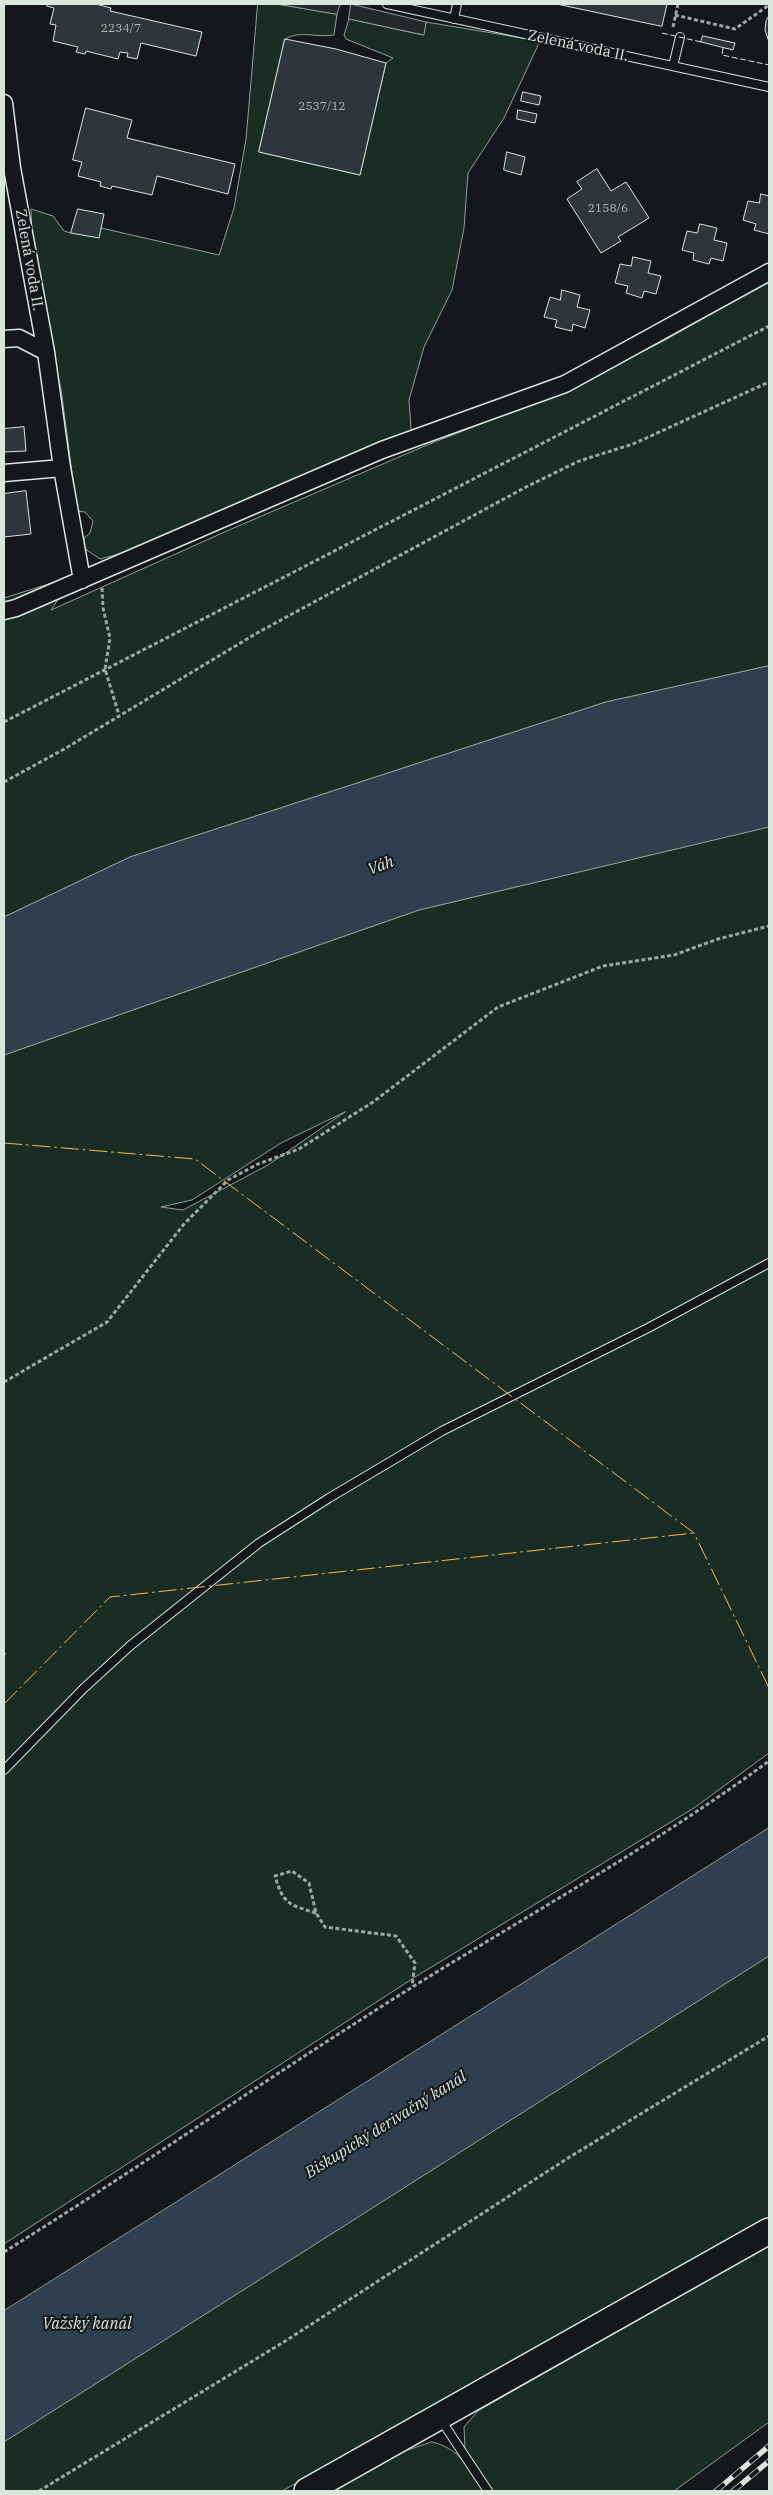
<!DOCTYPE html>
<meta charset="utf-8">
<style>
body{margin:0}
#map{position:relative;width:773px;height:2495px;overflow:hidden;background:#14181c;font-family:"IBM Plex Serif",serif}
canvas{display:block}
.frame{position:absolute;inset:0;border:5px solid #d8e6dc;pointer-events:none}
</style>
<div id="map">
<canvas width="773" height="2495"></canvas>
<div class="frame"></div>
</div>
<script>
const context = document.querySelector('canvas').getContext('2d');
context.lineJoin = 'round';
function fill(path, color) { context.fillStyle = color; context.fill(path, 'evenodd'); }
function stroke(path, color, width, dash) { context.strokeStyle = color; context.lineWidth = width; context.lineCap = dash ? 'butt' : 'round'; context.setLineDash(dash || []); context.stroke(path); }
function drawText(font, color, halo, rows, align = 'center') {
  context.font = font + ' "IBM Plex Serif",serif'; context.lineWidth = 4; context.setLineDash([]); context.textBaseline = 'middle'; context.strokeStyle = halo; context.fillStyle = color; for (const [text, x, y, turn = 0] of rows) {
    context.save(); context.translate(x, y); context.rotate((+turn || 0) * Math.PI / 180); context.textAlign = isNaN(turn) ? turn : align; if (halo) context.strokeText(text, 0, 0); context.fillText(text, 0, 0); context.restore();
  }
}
const green = new Path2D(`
 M 258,4 L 277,4 L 337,14 L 334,35 C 317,38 300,30 285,39 L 259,152 L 360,175 L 386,63 L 393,58 L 346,39 L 344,35 L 349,19 L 423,35 L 426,22 L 540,41 L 504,118 L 468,173 L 464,228 L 452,290 L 424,347 L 409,400 L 411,428 L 413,434 L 138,549 L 100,559 L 84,548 L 84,538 L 90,533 L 93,521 L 85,512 L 77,511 L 61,389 L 45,322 L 32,239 L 31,209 L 53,216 L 64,231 L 71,233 L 101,228 L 219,255 L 234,208 L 246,139 Z
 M 769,281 L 769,666 L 606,702 L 130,857 L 4,917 L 4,598 L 74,576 L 51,610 L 229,530 L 427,445 L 516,410 L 660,343 Z
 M 769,827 L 769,1753 L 694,1808 L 415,1977 L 4,2244 L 4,1055 L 419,910 ZM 345,1112 L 268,1165 L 183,1210 L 161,1207 L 192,1200 L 281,1143 Z
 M 769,1956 L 769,2219 L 282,2491 L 4,2491 L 4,2442 Z
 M 769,2246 L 769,2422 L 674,2491 L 493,2491 L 465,2449 L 464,2427 L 478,2411 Z
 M 432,2442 C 457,2447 472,2469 483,2491 L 329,2491 L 393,2455 Z`);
fill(green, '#1a2d24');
stroke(green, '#939e99', 1);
const parking = new Path2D(`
 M 277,4 L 340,4 L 337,14 Z
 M 351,4 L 426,22 L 424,35 L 349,19 Z`);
fill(parking, '#24282b');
stroke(parking, '#939e99', 1);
const water = new Path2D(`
 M 769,666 L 769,827 L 419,910 L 4,1055 L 4,917 L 130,857 L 606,702 Z
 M 769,1828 L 769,1956 L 4,2442 L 4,2311 Z`);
fill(water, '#2f3f4d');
stroke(water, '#939e99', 1);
const building = new Path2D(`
 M 48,4 L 96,4 L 111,8 L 110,11 L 202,32 L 196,56 L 141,43 L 137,59 L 127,57 L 128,53 L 120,52 L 118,59 L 86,51 L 85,54 L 76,52 L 78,47 L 53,41 L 56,25 L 50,24 L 54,8 L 47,6 Z
 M 557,4 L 667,4 L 662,26 Z
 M 769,16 L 769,42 L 765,30 L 766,21 Z
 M 703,36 L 735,43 L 733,50 L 701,42 Z
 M 285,39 L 336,49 L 386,63 L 360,175 L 259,152 Z
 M 523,92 L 541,96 L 539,105 L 521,101 Z
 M 86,108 L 132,120 L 127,138 L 235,164 L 228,194 L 157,176 L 152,195 L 112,186 L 111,189 L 100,186 L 101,182 L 78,176 L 82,162 L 73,160 Z
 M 518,110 L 537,114 L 535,123 L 517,119 Z
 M 507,152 L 525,157 L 521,175 L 504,170 Z
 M 597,169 L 611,191 L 626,182 L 649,218 L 618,237 L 621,241 L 601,253 L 567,199 L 582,189 L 577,182 Z
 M 761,194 L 769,196 L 769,234 L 754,230 L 756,224 L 743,220 L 748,201 L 759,203 Z
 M 78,209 L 104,214 L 99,238 L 71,233 Z
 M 700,224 L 717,228 L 714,240 L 727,243 L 723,261 L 711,258 L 709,264 L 693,260 L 694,253 L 682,250 L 687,231 L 697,233 Z
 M 633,257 L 651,261 L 648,273 L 661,276 L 656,294 L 644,291 L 642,298 L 626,293 L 628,286 L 615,283 L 620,264 L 631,266 Z
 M 562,290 L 580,295 L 577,307 L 590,310 L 585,328 L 573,324 L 572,331 L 555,327 L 557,320 L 544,317 L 550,297 L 560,300 Z
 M 24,427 L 26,451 L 4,452 L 4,429 Z
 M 26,491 L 31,534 L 4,537 L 4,494 Z`);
fill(building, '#2c363c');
stroke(building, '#d8e6dc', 1);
const service = new Path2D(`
 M 387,4 L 769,87
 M 454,19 L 457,4
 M 673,66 L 680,37
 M 4,1770 L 83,1689 L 131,1645 L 259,1543 L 329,1498 L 442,1431 L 648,1328 L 769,1263
 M 441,2420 L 488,2491`);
const minor = new Path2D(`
 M 4,103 L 12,168 L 46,352 L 62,468 L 82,580
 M 4,339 L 19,338 L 46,352
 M 4,473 L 62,468
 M 4,611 L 16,608 L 382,450 L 565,384 L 769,272`);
const primary = new Path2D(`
 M 307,2491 L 769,2231`);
stroke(service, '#d8e6dc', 10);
stroke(minor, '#d8e6dc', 19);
stroke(primary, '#d8e6dc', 28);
stroke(new Path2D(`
 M 675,15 L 735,29 L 769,5
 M 673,27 L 678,4
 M 102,588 L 103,608 L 110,638 L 105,669 L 119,715
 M 4,722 L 769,326
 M 4,782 L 66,748 L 257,633 L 526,487 L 579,461 L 633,444 L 769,382
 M 4,1382 L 107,1322 L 184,1224 L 228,1180 L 258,1164 L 299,1149 L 373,1102 L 498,1007 L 603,966 L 674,955 L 718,939 L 769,926
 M 4,1654 L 5,1653
 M 316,1913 C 289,1905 283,1904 275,1876 L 292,1871 L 309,1883 L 316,1913 L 325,1927 L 396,1936 L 415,1963 L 412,1986
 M 4,2252 C 142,2166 276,2072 414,1986 C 533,1912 656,1844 769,1761
 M 39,2491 L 287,2340 L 568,2158 L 769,2036`), '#9da8a2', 3, [4, 2.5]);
stroke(service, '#14181c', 8);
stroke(minor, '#14181c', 16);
stroke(primary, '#14181c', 25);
const rail = new Path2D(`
 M 716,2491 L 769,2446
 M 733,2491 L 769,2461`);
stroke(rail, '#d8e6dc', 5.5);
stroke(rail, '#14181c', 4, [11]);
stroke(new Path2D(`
 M 662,33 L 701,42
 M 723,48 L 722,55 L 769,65`), '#d8e6dc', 1, [6, 2.5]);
stroke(new Path2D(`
 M 4,1143 L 195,1159 L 694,1533 L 769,1688
 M 4,1704 L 110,1597 L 694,1533`), '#ffb74d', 1, [18, 4, 2.5, 4]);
drawText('12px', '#adbab4', null, [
 ["2234/7",121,29],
 ["2537/12",322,107],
 ["2158/6",608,209]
]);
drawText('15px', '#d8e6dc', '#14181c', [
 ["Zelená voda II.",578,46,12],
 ["Zelená voda II.",29,260,80]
]);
drawText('italic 16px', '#d8e6dc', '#14181c', [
 ["Váh",381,866,-21],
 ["Biskupický derivačný kanál",386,2125,-32],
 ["Važský kanál",87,2324]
]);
</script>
